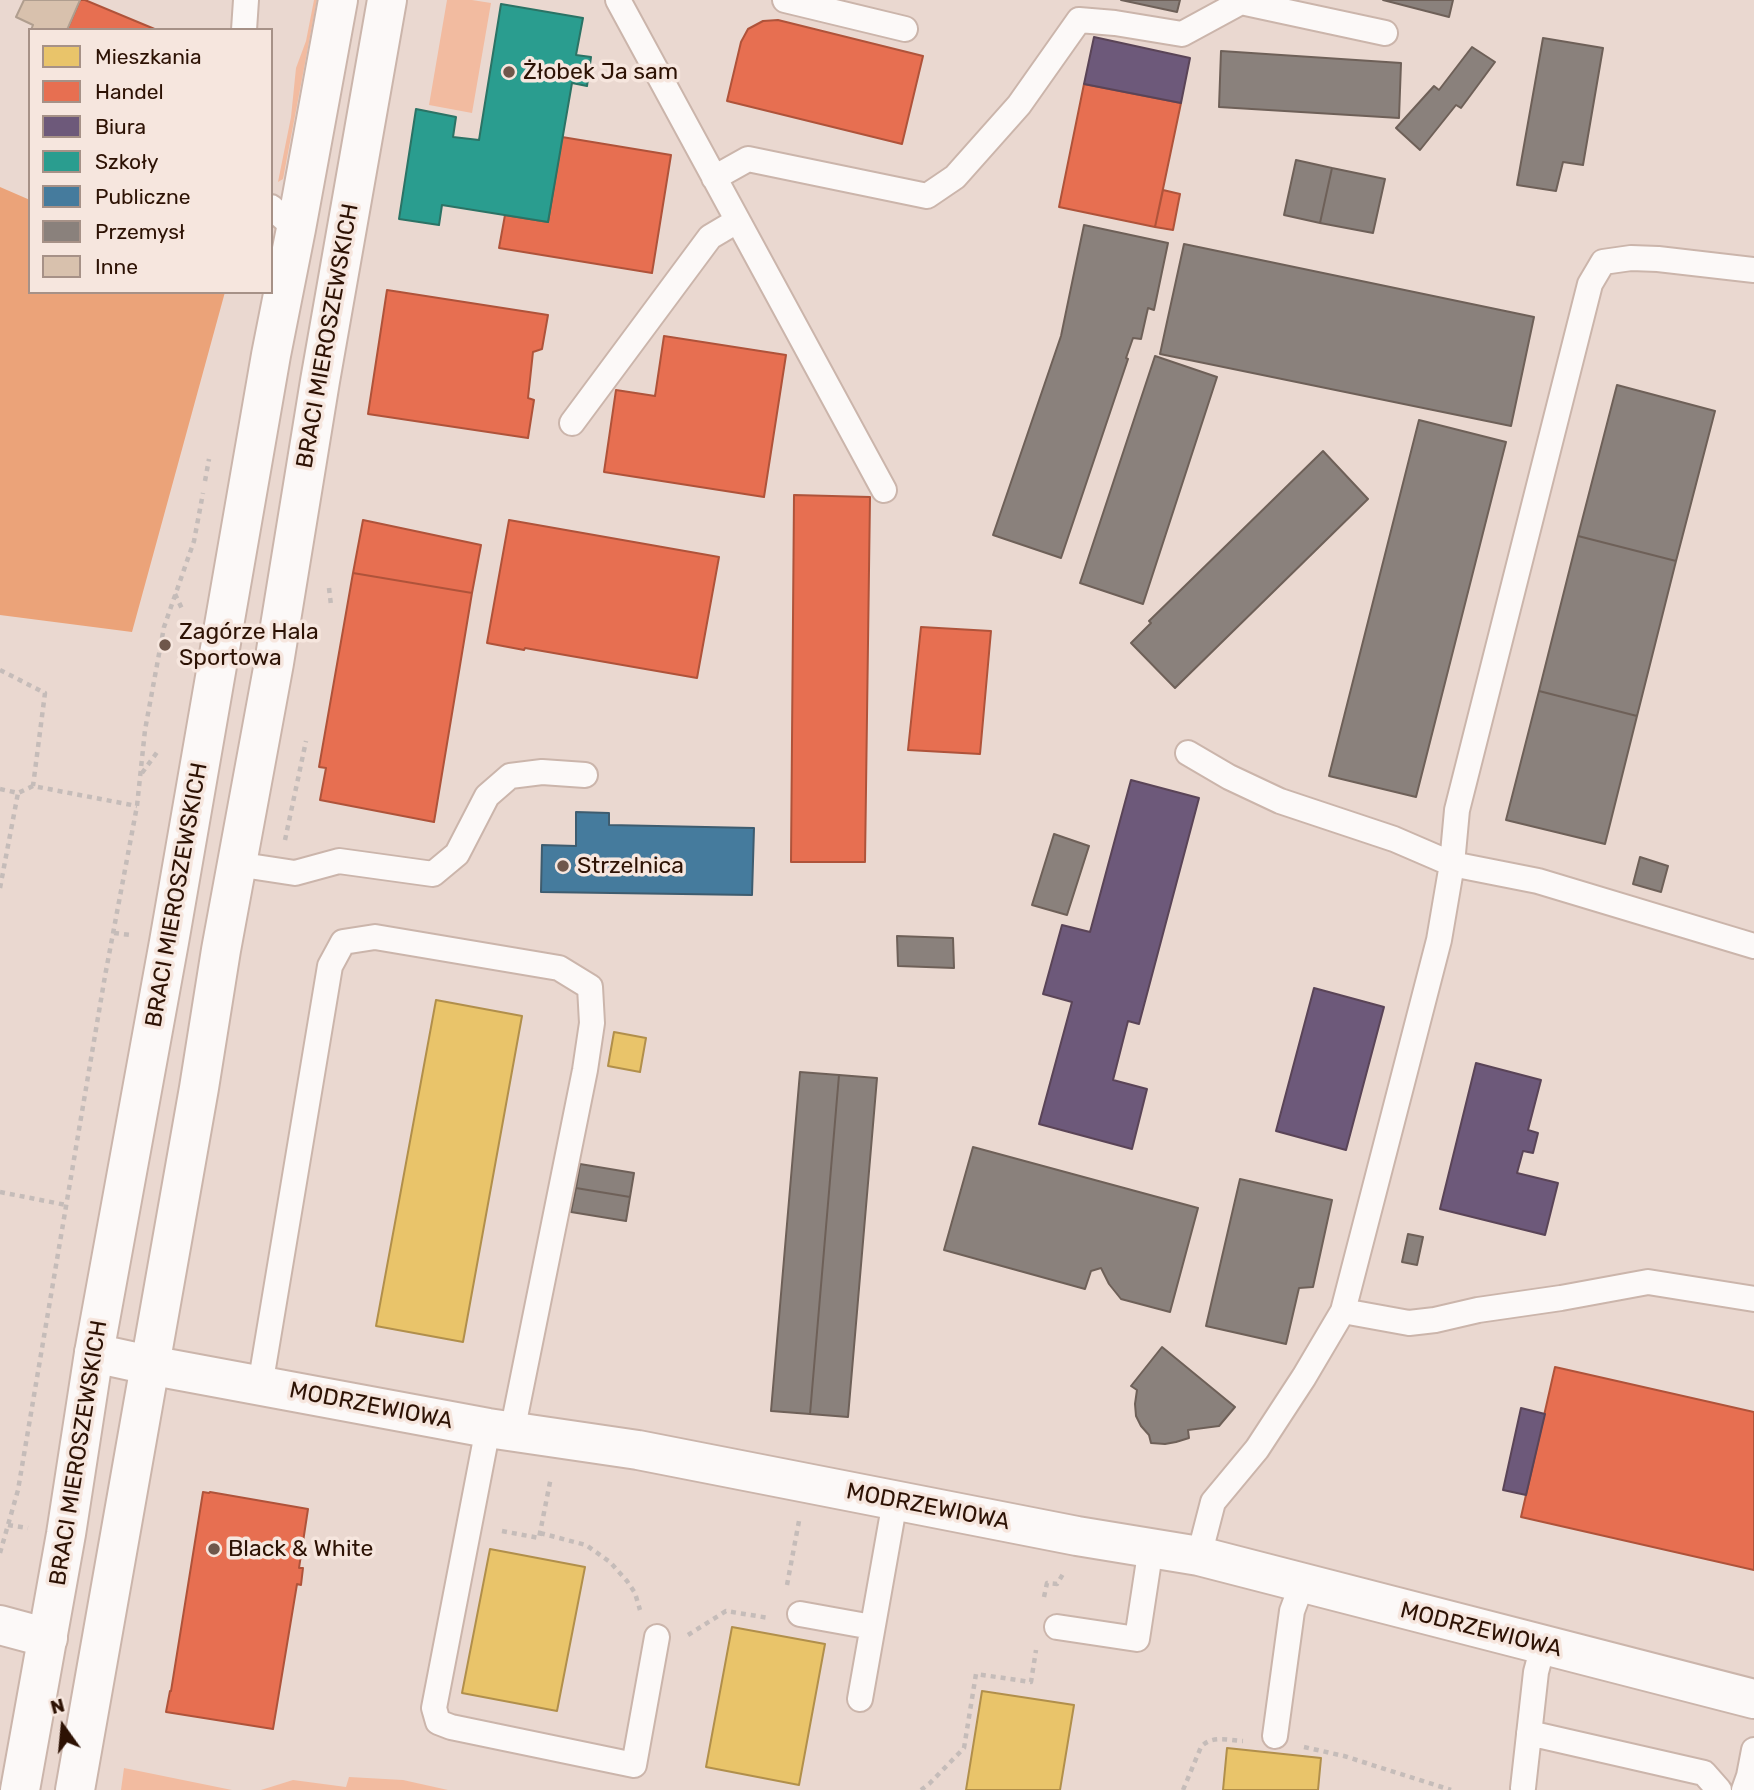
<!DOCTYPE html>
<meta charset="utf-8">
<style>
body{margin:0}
#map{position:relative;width:1754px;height:1790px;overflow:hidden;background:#ead8d0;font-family:Rubik,sans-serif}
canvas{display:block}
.legend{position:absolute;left:28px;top:28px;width:245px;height:266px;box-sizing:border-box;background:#f6e6de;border:2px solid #a69187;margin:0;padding:9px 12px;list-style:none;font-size:21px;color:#2d1204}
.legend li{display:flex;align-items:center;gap:14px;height:35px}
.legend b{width:35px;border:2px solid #a69187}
.north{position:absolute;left:28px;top:1692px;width:70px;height:70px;-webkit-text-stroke:5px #f6e6de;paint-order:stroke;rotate:345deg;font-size:19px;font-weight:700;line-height:28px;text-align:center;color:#2d1204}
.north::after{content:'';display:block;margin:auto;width:24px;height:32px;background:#2d1204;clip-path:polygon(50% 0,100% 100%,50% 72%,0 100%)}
</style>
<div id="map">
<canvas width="1754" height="1790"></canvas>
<ul class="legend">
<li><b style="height:19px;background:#e9c46a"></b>Mieszkania</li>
<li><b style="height:19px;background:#e76f51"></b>Handel</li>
<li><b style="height:19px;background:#6d597a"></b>Biura</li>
<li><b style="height:19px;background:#2a9d8f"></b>Szkoły</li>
<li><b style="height:19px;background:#457b9d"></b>Publiczne</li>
<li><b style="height:19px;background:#8a817c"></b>Przemysł</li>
<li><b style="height:19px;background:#d8c1ad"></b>Inne</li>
</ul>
<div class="north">N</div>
</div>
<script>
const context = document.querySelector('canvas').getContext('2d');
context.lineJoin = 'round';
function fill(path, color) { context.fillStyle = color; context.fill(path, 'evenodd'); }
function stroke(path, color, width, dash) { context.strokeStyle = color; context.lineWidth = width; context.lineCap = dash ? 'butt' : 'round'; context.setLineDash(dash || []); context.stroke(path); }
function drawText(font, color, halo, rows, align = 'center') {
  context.font = font + ' Rubik,sans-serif'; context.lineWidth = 7; context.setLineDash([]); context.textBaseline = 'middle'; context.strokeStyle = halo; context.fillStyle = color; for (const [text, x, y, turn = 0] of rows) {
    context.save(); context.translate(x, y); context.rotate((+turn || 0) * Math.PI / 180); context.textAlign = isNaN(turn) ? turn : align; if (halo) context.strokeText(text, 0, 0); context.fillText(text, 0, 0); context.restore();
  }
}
fill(new Path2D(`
 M 314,0 L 317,0 L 283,179 L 278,182 L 291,117 L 296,68 L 306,41 Z
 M 447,0 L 472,0 L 491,3 L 472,113 L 429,105 Z
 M 124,1768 L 232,1790 L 121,1790 Z
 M 349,1777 L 403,1780 L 448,1790 L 261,1790 L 293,1780 L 346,1787 Z`), '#f2bba0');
fill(new Path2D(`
 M 0,187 L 30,200 L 30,292 L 225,292 L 132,632 L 0,615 Z`), '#eba379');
const homes = new Path2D(`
 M 436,1000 L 522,1016 L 463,1342 L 376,1326 Z
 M 614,1032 L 646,1038 L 640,1072 L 608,1066 Z
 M 490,1549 L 585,1567 L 557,1711 L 462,1693 Z
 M 732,1627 L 825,1644 L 799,1785 L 706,1767 Z
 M 982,1691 L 1074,1705 L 1060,1790 L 966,1790 Z
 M 1227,1748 L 1321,1758 L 1318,1790 L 1223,1790 Z`);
fill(homes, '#e9c46a');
stroke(homes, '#b18f4b', 2);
const shops = new Path2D(`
 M 80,0 L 85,0 L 157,30 L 67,30 Z
 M 778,20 L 923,56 L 902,144 L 727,101 L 741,42 L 748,29 L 763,21 Z
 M 1084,84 L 1181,103 L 1155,227 L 1059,207 Z
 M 562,137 L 671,155 L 652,273 L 499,248 L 505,215 L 548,222 Z
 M 1163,190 L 1180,194 L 1173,230 L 1155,227 Z
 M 387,290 L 548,315 L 542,349 L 533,352 L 528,398 L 534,400 L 528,438 L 368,414 Z
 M 664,336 L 786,355 L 764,497 L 604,472 L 616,390 L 655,396 Z
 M 794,495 L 870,497 L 865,862 L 791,862 Z
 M 363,520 L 481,545 L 472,593 L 353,573 Z
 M 509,520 L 719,557 L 697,678 L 525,648 L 524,650 L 487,643 Z
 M 353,573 L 472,593 L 434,822 L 320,800 L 326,768 L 319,767 Z
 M 921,627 L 991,631 L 980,754 L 908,750 Z
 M 1555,1367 L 1754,1412 L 1754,1570 L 1521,1517 Z
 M 203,1492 L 209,1493 L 210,1492 L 308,1509 L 299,1568 L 303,1568 L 301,1585 L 297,1584 L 273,1729 L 166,1712 L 170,1691 L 171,1691 Z`);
fill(shops, '#e76f51');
stroke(shops, '#af533a', 2);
const offices = new Path2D(`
 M 1094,37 L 1190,58 L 1181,103 L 1084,84 Z
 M 1131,780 L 1199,798 L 1139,1024 L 1128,1021 L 1113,1080 L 1147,1089 L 1132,1149 L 1039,1124 L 1072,1002 L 1043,994 L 1062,925 L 1090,932 Z
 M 1314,988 L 1384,1007 L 1346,1150 L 1276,1131 Z
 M 1476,1063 L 1541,1080 L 1528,1130 L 1538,1133 L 1533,1153 L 1523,1151 L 1517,1173 L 1558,1183 L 1545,1235 L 1440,1209 Z
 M 1521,1408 L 1545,1414 L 1526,1495 L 1503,1490 Z`);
fill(offices, '#6d597a');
stroke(offices, '#5a4457', 2);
const schools = new Path2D(`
 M 501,4 L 583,18 L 576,55 L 591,57 L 587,86 L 572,83 L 548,222 L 442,205 L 439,225 L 399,219 L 416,109 L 456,117 L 453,137 L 479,140 Z`);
fill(schools, '#2a9d8f');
stroke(schools, '#2b7365', 2);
const public = new Path2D(`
 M 576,812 L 609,813 L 609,825 L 754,828 L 752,895 L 541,892 L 542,845 L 576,846 Z`);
fill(public, '#457b9d');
stroke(public, '#3e5c6f', 2);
const industry = new Path2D(`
 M 1121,0 L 1180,0 L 1177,12 Z
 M 1383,0 L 1453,0 L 1449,17 Z
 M 1543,38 L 1603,48 L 1583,165 L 1563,162 L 1556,191 L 1517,185 Z
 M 1472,47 L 1495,62 L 1461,108 L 1456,105 L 1420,150 L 1396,128 L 1434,86 L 1439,90 Z
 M 1221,51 L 1401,63 L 1399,118 L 1219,107 Z
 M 1296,160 L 1332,168 L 1320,223 L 1284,215 Z
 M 1332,168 L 1385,179 L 1373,233 L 1320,223 Z
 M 1084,225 L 1168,243 L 1154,310 L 1148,308 L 1141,339 L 1133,338 L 1126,358 L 1128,359 L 1061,558 L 993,535 L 1061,336 Z
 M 1184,244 L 1534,317 L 1511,426 L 1160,354 Z
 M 1155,356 L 1217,377 L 1143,604 L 1080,583 Z
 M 1617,385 L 1715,411 L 1676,561 L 1578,536 Z
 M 1419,420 L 1506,442 L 1416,797 L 1329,776 Z
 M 1323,451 L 1368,499 L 1175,688 L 1131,643 L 1151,623 L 1149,621 Z
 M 1578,536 L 1676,561 L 1637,716 L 1539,691 Z
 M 1539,691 L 1637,716 L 1605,844 L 1506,820 Z
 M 1054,834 L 1089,846 L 1067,915 L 1032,905 Z
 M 1640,857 L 1668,866 L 1661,892 L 1633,884 Z
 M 897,936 L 953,938 L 954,968 L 898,966 Z
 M 800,1072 L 839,1075 L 810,1414 L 771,1411 Z
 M 839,1075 L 877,1078 L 848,1417 L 810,1414 Z
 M 973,1147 L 1198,1208 L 1170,1312 L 1121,1299 L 1109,1284 L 1101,1268 L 1091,1271 L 1085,1289 L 944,1250 Z
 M 580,1164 L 634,1173 L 630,1197 L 576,1188 Z
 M 1240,1179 L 1332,1200 L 1313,1287 L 1299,1288 L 1286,1344 L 1206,1326 Z
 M 576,1188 L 630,1197 L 626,1221 L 571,1212 Z
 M 1408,1234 L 1423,1237 L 1417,1265 L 1402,1262 Z
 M 1162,1347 L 1235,1407 L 1219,1426 L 1188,1430 L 1189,1438 L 1176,1442 L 1165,1444 L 1151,1443 L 1149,1435 L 1141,1426 L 1136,1416 L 1135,1404 L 1137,1390 L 1131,1386 Z`);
fill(industry, '#8a817c');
stroke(industry, '#6e6058', 2);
const building = new Path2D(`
 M 24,0 L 80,0 L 67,30 L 31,30 L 33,25 L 16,17 Z`);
fill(building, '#d8c1ad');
stroke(building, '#b09e8f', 2);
const lane = new Path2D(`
 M 618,0 L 884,490
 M 785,0 L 905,29
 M 244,30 L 246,0
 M 714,178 L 748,159 L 927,196 L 955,177 L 1019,105 L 1079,20 L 1115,23 L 1182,34 L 1241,2 L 1385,33
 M 271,207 L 296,229
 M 572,423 L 710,237 L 737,221
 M 1188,753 L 1229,777 L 1280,801 L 1394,839 L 1452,864 L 1538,881 L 1754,946
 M 236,864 L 295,873 L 339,861 L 433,874 L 457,854 L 487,796 L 510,776 L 542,772 L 585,775
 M 1343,1311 L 1409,1323 L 1435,1320 L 1478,1310 L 1561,1298 L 1648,1282 L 1754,1299
 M 260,1386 L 330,966 L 343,942 L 375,937 L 559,968 L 590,987 L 592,1023 L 585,1070 L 512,1432
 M 488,1428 L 434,1708 L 438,1722 L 451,1727 L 634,1765 L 657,1637
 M 1199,1556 L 1213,1502 L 1257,1449 L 1304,1377 L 1343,1311 L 1439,940 L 1452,864 L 1457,810 L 1590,284 L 1603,262 L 1631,258 L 1658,259 L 1754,270
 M 800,1614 L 872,1627
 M 1057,1627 L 1137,1639 L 1151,1547
 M 860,1699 L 895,1501
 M 1529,1733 L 1704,1773 L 1719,1790
 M 1275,1736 L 1292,1611 L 1302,1584
 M 1523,1788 L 1536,1672 L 1543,1646
 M 1744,1790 L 1749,1776 L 1754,1750`);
const street = new Path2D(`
 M 94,1353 L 149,1365 L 488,1428 L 638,1450 L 1077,1536 L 1199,1556 L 1754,1699
 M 0,1625 L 48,1638`);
const secondary = new Path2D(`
 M 20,1790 L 66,1534 L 94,1353 L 169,942 L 271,355 L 296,229 L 338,0
 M 75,1790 L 199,1088 L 221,950 L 274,663 L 320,381 L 387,0`);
stroke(lane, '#cbb5ab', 28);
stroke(street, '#cbb5ab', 42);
stroke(secondary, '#cbb5ab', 42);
stroke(new Path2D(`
 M 205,481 L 209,459
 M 329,588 L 331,605
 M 175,594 L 183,611
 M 0,670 L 45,693 L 33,786
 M 142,773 L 158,751
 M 0,789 L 18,793 L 33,786 L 137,806
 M 285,840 L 306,741
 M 0,888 L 18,793
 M 114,933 L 131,935
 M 0,1192 L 66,1205
 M 8,1525 L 28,1528
 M 502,1531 L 539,1538 L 551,1477
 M 540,1533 L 586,1545 L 610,1562 L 627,1581 L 635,1593 L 640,1610
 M 0,1553 L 18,1490 L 105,976 L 137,806 L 145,730 L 164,627 L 194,541 L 203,493
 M 787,1585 L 799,1521
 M 1044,1597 L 1047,1583 L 1057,1584 L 1063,1574
 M 688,1635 L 726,1611 L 769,1618
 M 1304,1747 L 1344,1756 L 1451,1790
 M 921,1790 L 930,1783 L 964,1748 L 976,1674 L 1031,1682 L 1036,1650
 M 1183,1790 L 1201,1747 C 1212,1735 1227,1740 1243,1741`), '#c5bcb9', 4.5, [5, 5]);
stroke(lane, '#fcf9f8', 24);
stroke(street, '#fcf9f8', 38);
stroke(secondary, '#fcf9f8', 38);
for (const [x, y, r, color] of [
 [509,72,7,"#6f574b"],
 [165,645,7,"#6f574b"],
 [563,866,7,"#6f574b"],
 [214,1549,7,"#6f574b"]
]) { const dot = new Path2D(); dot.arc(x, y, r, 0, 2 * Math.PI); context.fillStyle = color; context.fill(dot); stroke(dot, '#f6e6de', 2.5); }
drawText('23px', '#2d1204', '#f6e6de', [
 ["Żłobek Ja sam",523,72],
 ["Zagórze Hala",179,632],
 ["Sportowa",179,658],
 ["Strzelnica",577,866],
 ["Black & White",228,1549]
], 'left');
drawText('23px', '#2d1204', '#f6e6de', [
 ["BRACI MIEROSZEWSKICH",328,336,-80],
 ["BRACI MIEROSZEWSKICH",177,895,-80],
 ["MODRZEWIOWA",371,1406,11],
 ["BRACI MIEROSZEWSKICH",79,1453,-81],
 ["MODRZEWIOWA",928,1507,11],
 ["MODRZEWIOWA",1481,1630,14]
]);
</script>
